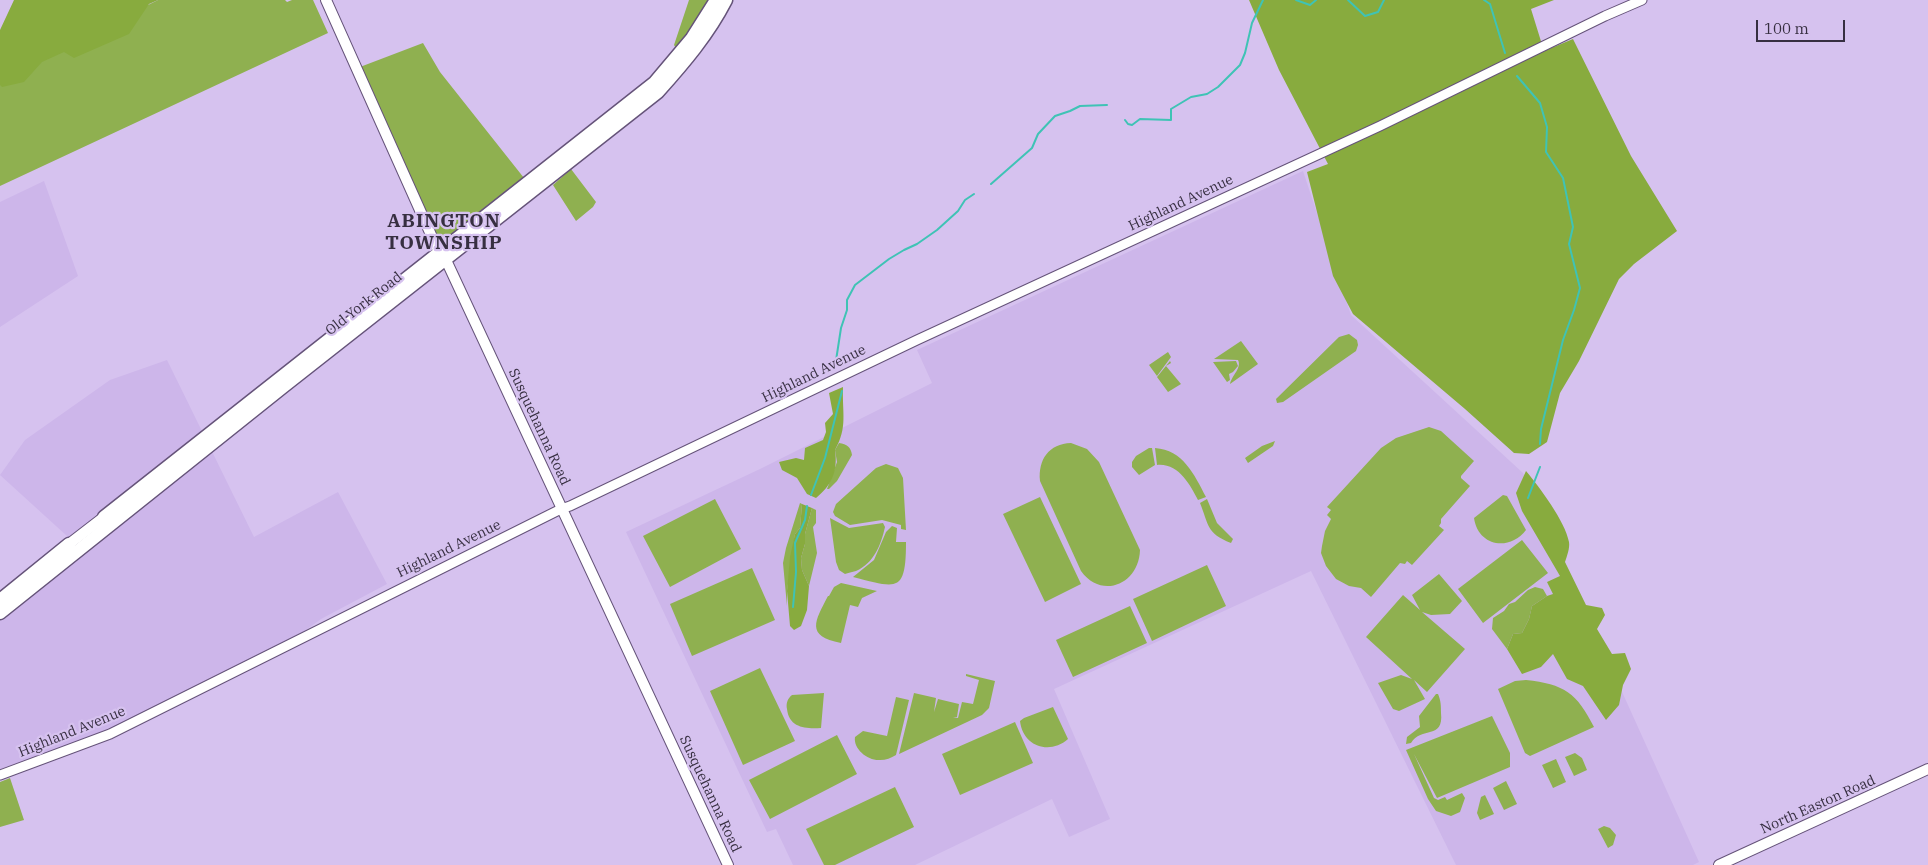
<!DOCTYPE html>
<style>
body{margin:0}
#map{position:relative;width:1928px;height:865px;overflow:hidden;background:#d6c2ef;font-family:"IBM Plex Serif",serif}
canvas{display:block}
.scale{position:absolute;left:1756px;top:20px;width:89px;height:22px;box-sizing:border-box;border:2px solid #372f41;border-top:0;padding-left:6px;font-size:15px;line-height:18px;white-space:nowrap;color:#372f41;-webkit-text-stroke:4px #d6c2ef;paint-order:stroke}
</style>
<div id="map">
<canvas width="1928" height="865"></canvas>
<div class="scale">100 m</div>
</div>
<script>
const context = document.querySelector('canvas').getContext('2d');
context.lineJoin = 'round';
function fill(path, color) { context.fillStyle = color; context.fill(path, 'evenodd'); }
function stroke(path, color, width, dash) { context.strokeStyle = color; context.lineWidth = width; context.lineCap = dash ? 'butt' : 'round'; context.setLineDash(dash || []); context.stroke(path); }
function drawText(font, color, halo, rows, align = 'center') {
  context.font = font + ' "IBM Plex Serif",serif'; context.lineWidth = 4.5; context.setLineDash([]); context.textBaseline = 'middle'; context.strokeStyle = halo; context.fillStyle = color; for (const [text, x, y, turn = 0] of rows) {
    context.save(); context.translate(x, y); context.rotate((+turn || 0) * Math.PI / 180); context.textAlign = isNaN(turn) ? turn : align; if (halo) context.strokeText(text, 0, 0); context.fillText(text, 0, 0); context.restore();
  }
}
fill(new Path2D(`
 M 1303,171 L 1351,315 L 1523,473 L 1699,862 L 1693,865 L 1456,865 L 1311,571 L 1054,689 L 1110,819 L 1069,837 L 1052,799 L 915,865 L 793,865 L 776,829 L 767,832 L 626,532 L 760,469 L 932,383 L 917,350 Z
 M 44,181 L 78,276 L 0,327 L 0,202 Z
 M 167,360 L 254,537 L 338,492 L 387,584 L 321,619 L 303,632 L 105,731 L 0,770 L 0,602 L 67,536 L 0,475 L 25,440 L 110,380 Z`), '#cdb6ea');
fill(new Path2D(`
 M 158,0 L 285,0 L 287,2 L 292,0 L 313,0 L 328,33 L 0,186 L 0,79 Z
 M 689,0 L 713,0 L 677,50 L 674,45 Z
 M 423,43 L 440,72 L 524,178 L 443,242 L 439,241 L 360,67 Z
 M 571,169 L 596,202 L 593,207 L 576,221 L 553,185 Z
 M 1349,334 L 1357,340 L 1358,345 L 1356,351 L 1283,402 L 1277,403 L 1276,399 L 1339,337 Z
 M 1241,341 L 1258,364 L 1230,384 C 1232,375 1242,368 1238,360 L 1214,359 Z
 M 1168,352 L 1171,357 L 1157,376 L 1149,365 Z
 M 1170,361 L 1171,363 L 1166,366 L 1181,384 L 1168,392 L 1157,377 Z
 M 1236,361 L 1238,366 L 1233,372 L 1229,374 L 1230,380 L 1227,382 L 1213,362 Z
 M 1429,427 L 1441,431 L 1474,461 L 1461,476 L 1461,478 L 1470,486 L 1441,519 L 1441,523 L 1439,526 L 1444,530 L 1412,565 L 1407,561 L 1405,564 L 1400,563 L 1371,597 L 1361,588 L 1349,586 L 1336,579 L 1326,566 L 1321,553 L 1322,546 L 1325,531 L 1331,519 L 1327,515 L 1331,510 L 1327,507 L 1381,448 L 1396,438 Z
 M 1275,441 L 1273,446 L 1248,463 L 1245,458 L 1262,446 Z
 M 839,443 C 847,444 851,447 852,455 L 837,481 L 829,489 L 827,489 L 837,462 L 835,450 Z
 M 1071,443 L 1087,449 L 1099,462 L 1140,550 C 1139,584 1102,600 1081,571 L 1040,481 C 1038,459 1049,444 1071,443 Z
 M 1149,448 L 1152,448 L 1155,465 L 1139,475 L 1132,467 L 1132,462 L 1136,456 Z
 M 1155,448 C 1183,450 1194,474 1206,497 L 1198,500 C 1190,485 1179,463 1157,465 Z
 M 886,464 L 898,468 L 903,478 L 906,530 L 901,529 L 901,525 L 882,520 L 850,525 L 835,516 L 833,512 L 836,504 L 876,468 Z
 M 1503,495 L 1507,496 L 1526,530 C 1509,552 1478,546 1474,518 Z
 M 1040,497 L 1081,584 L 1045,602 L 1003,514 Z
 M 715,499 L 741,549 L 670,587 L 643,536 Z
 M 1207,499 L 1217,523 L 1233,539 L 1231,543 C 1206,533 1209,525 1200,503 Z
 M 800,503 L 802,504 L 800,528 L 795,534 L 787,591 L 787,606 L 783,563 L 786,548 Z
 M 812,508 L 816,510 L 816,523 L 813,527 L 817,553 L 809,586 L 802,570 L 801,558 L 805,544 L 805,534 Z
 M 830,518 L 849,528 L 883,523 L 885,527 C 881,545 874,563 856,571 C 852,572 848,573 845,574 L 839,570 L 836,562 Z
 M 892,526 L 897,528 L 896,542 L 906,542 C 906,594 897,588 853,577 L 874,560 L 886,532 Z
 M 1522,540 L 1548,573 L 1483,623 L 1458,589 Z
 M 1207,565 L 1226,606 L 1152,641 L 1133,599 Z
 M 752,568 L 775,620 L 692,656 L 670,604 Z
 M 1439,574 L 1462,601 L 1450,614 L 1431,615 L 1422,612 L 1465,649 L 1427,692 L 1414,680 L 1425,699 L 1399,711 L 1393,709 L 1378,683 L 1401,675 L 1412,679 L 1366,637 L 1403,595 L 1420,610 L 1412,595 Z
 M 841,583 L 877,591 L 862,598 L 858,607 L 850,605 L 841,643 C 805,636 815,621 828,596 L 829,596 L 834,587 Z
 M 1535,587 L 1543,589 L 1547,596 L 1532,606 L 1529,619 L 1522,633 L 1513,634 L 1507,649 L 1492,629 L 1493,618 L 1504,611 L 1509,604 L 1515,602 L 1528,590 Z
 M 1130,606 L 1147,643 L 1073,677 L 1056,640 Z
 M 760,668 L 795,741 L 743,765 L 710,691 Z
 M 966,674 L 995,681 L 989,708 L 982,715 L 899,754 L 914,693 L 936,698 L 934,712 L 938,699 L 959,704 L 957,717 L 953,717 L 958,718 L 962,702 L 973,704 L 979,680 L 966,676 Z
 M 1526,680 C 1564,684 1577,693 1594,727 L 1530,756 L 1525,753 L 1498,689 L 1515,681 Z
 M 824,693 L 821,728 C 806,729 789,728 787,709 C 786,704 787,699 792,695 Z
 M 1436,694 L 1438,694 C 1441,701 1441,706 1441,713 C 1444,740 1421,726 1411,743 L 1406,744 L 1407,737 L 1420,727 L 1419,716 Z
 M 896,697 L 909,700 L 896,755 C 891,758 886,760 880,760 C 868,761 853,749 855,737 L 863,731 L 887,736 Z
 M 1053,707 L 1068,739 C 1050,755 1023,747 1020,721 L 1024,718 Z
 M 1492,716 L 1510,753 L 1510,767 L 1437,798 L 1414,754 L 1434,798 L 1438,800 L 1445,797 L 1447,800 L 1462,793 L 1465,798 L 1460,812 L 1451,816 L 1436,811 L 1428,799 L 1406,750 Z
 M 1015,722 L 1033,763 L 960,795 L 942,754 Z
 M 837,735 L 857,774 L 770,819 L 749,780 Z
 M 1575,753 L 1582,758 L 1587,770 L 1574,776 L 1565,757 Z
 M 1556,759 L 1566,782 L 1553,788 L 1542,765 Z
 M 10,778 L 24,820 L 0,827 L 0,782 Z
 M 1506,781 L 1517,804 L 1504,810 L 1493,788 Z
 M 895,787 L 914,827 L 835,865 L 824,865 L 806,829 Z
 M 1485,795 L 1494,814 L 1480,820 L 1477,813 L 1481,797 Z
 M 1604,826 L 1610,828 L 1616,835 L 1613,845 L 1608,848 L 1598,829 Z`), '#8fb050');
fill(new Path2D(`
 M 14,0 L 158,0 L 149,4 L 129,34 L 74,58 L 64,52 L 42,62 L 24,82 L 2,87 L 0,85 L 0,30 Z
 M 1249,0 L 1554,0 L 1531,9 L 1544,51 L 1573,39 L 1631,156 L 1677,231 L 1634,264 L 1619,279 L 1579,361 L 1560,393 L 1547,442 L 1529,454 L 1514,453 L 1465,409 L 1353,314 L 1333,276 L 1307,172 L 1328,164 L 1279,70 Z
 M 843,387 C 842,413 848,427 835,450 C 838,471 832,485 816,498 L 807,494 L 797,478 L 782,470 L 779,462 L 796,458 L 804,460 L 805,448 L 823,440 L 826,432 L 825,423 L 833,414 L 829,393 Z
 M 1526,471 C 1540,488 1565,521 1569,542 C 1570,548 1567,556 1565,562 L 1586,605 L 1602,608 L 1605,615 L 1597,629 L 1612,654 L 1625,653 L 1631,669 L 1623,685 L 1619,705 L 1606,720 L 1583,686 L 1567,679 L 1553,654 L 1541,667 L 1522,674 L 1507,649 L 1513,634 L 1522,633 L 1529,619 L 1532,606 L 1547,596 L 1553,594 L 1547,582 L 1560,576 L 1522,511 L 1516,493 Z
 M 802,504 L 812,508 L 805,534 L 805,544 L 801,558 L 802,570 L 809,586 L 807,610 L 801,626 L 794,630 L 790,626 L 787,591 L 790,557 L 795,534 L 800,528 Z`), '#88ab3e');
stroke(new Path2D(`
 M 1296,0 L 1310,5 L 1316,0
 M 1348,0 L 1365,16 L 1378,12 L 1384,0
 M 1484,0 L 1490,4 L 1505,53
 M 1517,76 L 1540,103 L 1547,127 L 1546,152 L 1563,178 L 1573,227 L 1569,244 L 1580,288 L 1574,310 L 1563,340 L 1541,429 L 1540,444
 M 1125,120 L 1128,124 L 1132,125 L 1140,119 L 1171,120 L 1171,109 L 1191,97 L 1207,94 L 1218,87 L 1240,65 L 1245,53 L 1252,23 L 1263,0
 M 991,184 L 1032,148 L 1038,134 L 1055,116 L 1070,111 L 1080,106 L 1107,105
 M 835,367 L 841,328 L 847,310 L 847,300 L 855,285 L 889,259 L 904,250 L 917,244 L 937,230 L 958,211 L 965,200 L 974,194
 M 811,495 L 825,458 L 842,391
 M 1528,498 L 1540,467
 M 793,607 L 796,572 L 795,543 L 805,520 L 807,506`), '#3fc3b5', 2);
const minor = new Path2D(`
 M 0,775 L 110,734 L 561,509 L 570,506 L 917,340 L 1380,126 L 1605,16 L 1642,0`);
const major = new Path2D(`
 M 326,0 L 436,246 L 446,260 L 728,865
 M 69,544 L 104,517
 M 1719,865 L 1928,769`);
const highway = new Path2D(`
 M 104,517 L 654,83 L 692,38 L 716,0
 M 0,600 L 69,544
 M 0,613 L 283,387 L 658,92 C 684,63 708,35 726,0`);
stroke(minor, '#655379', 11);
stroke(major, '#655379', 12);
stroke(highway, '#655379', 15);
stroke(minor, '#fff', 9);
stroke(major, '#fff', 10);
stroke(highway, '#fff', 12);
drawText('14px', '#372f41', '#d6c2ef', [
 ["Highland Avenue",1181,203,-25],
 ["Old York Road",364,304,-38],
 ["Highland Avenue",814,374,-26],
 ["Susquehanna Road",539,427,65],
 ["Highland Avenue",449,549,-26],
 ["Highland Avenue",72,732,-22],
 ["Susquehanna Road",710,794,65],
 ["North Easton Road",1818,805,-24]
]);
context.letterSpacing = '1px';
drawText('bold 19px', '#372f41', '#d6c2ef', [
 ["ABINGTON",444,222],
 ["TOWNSHIP",444,244]
]);
context.letterSpacing = '0px';
</script>
